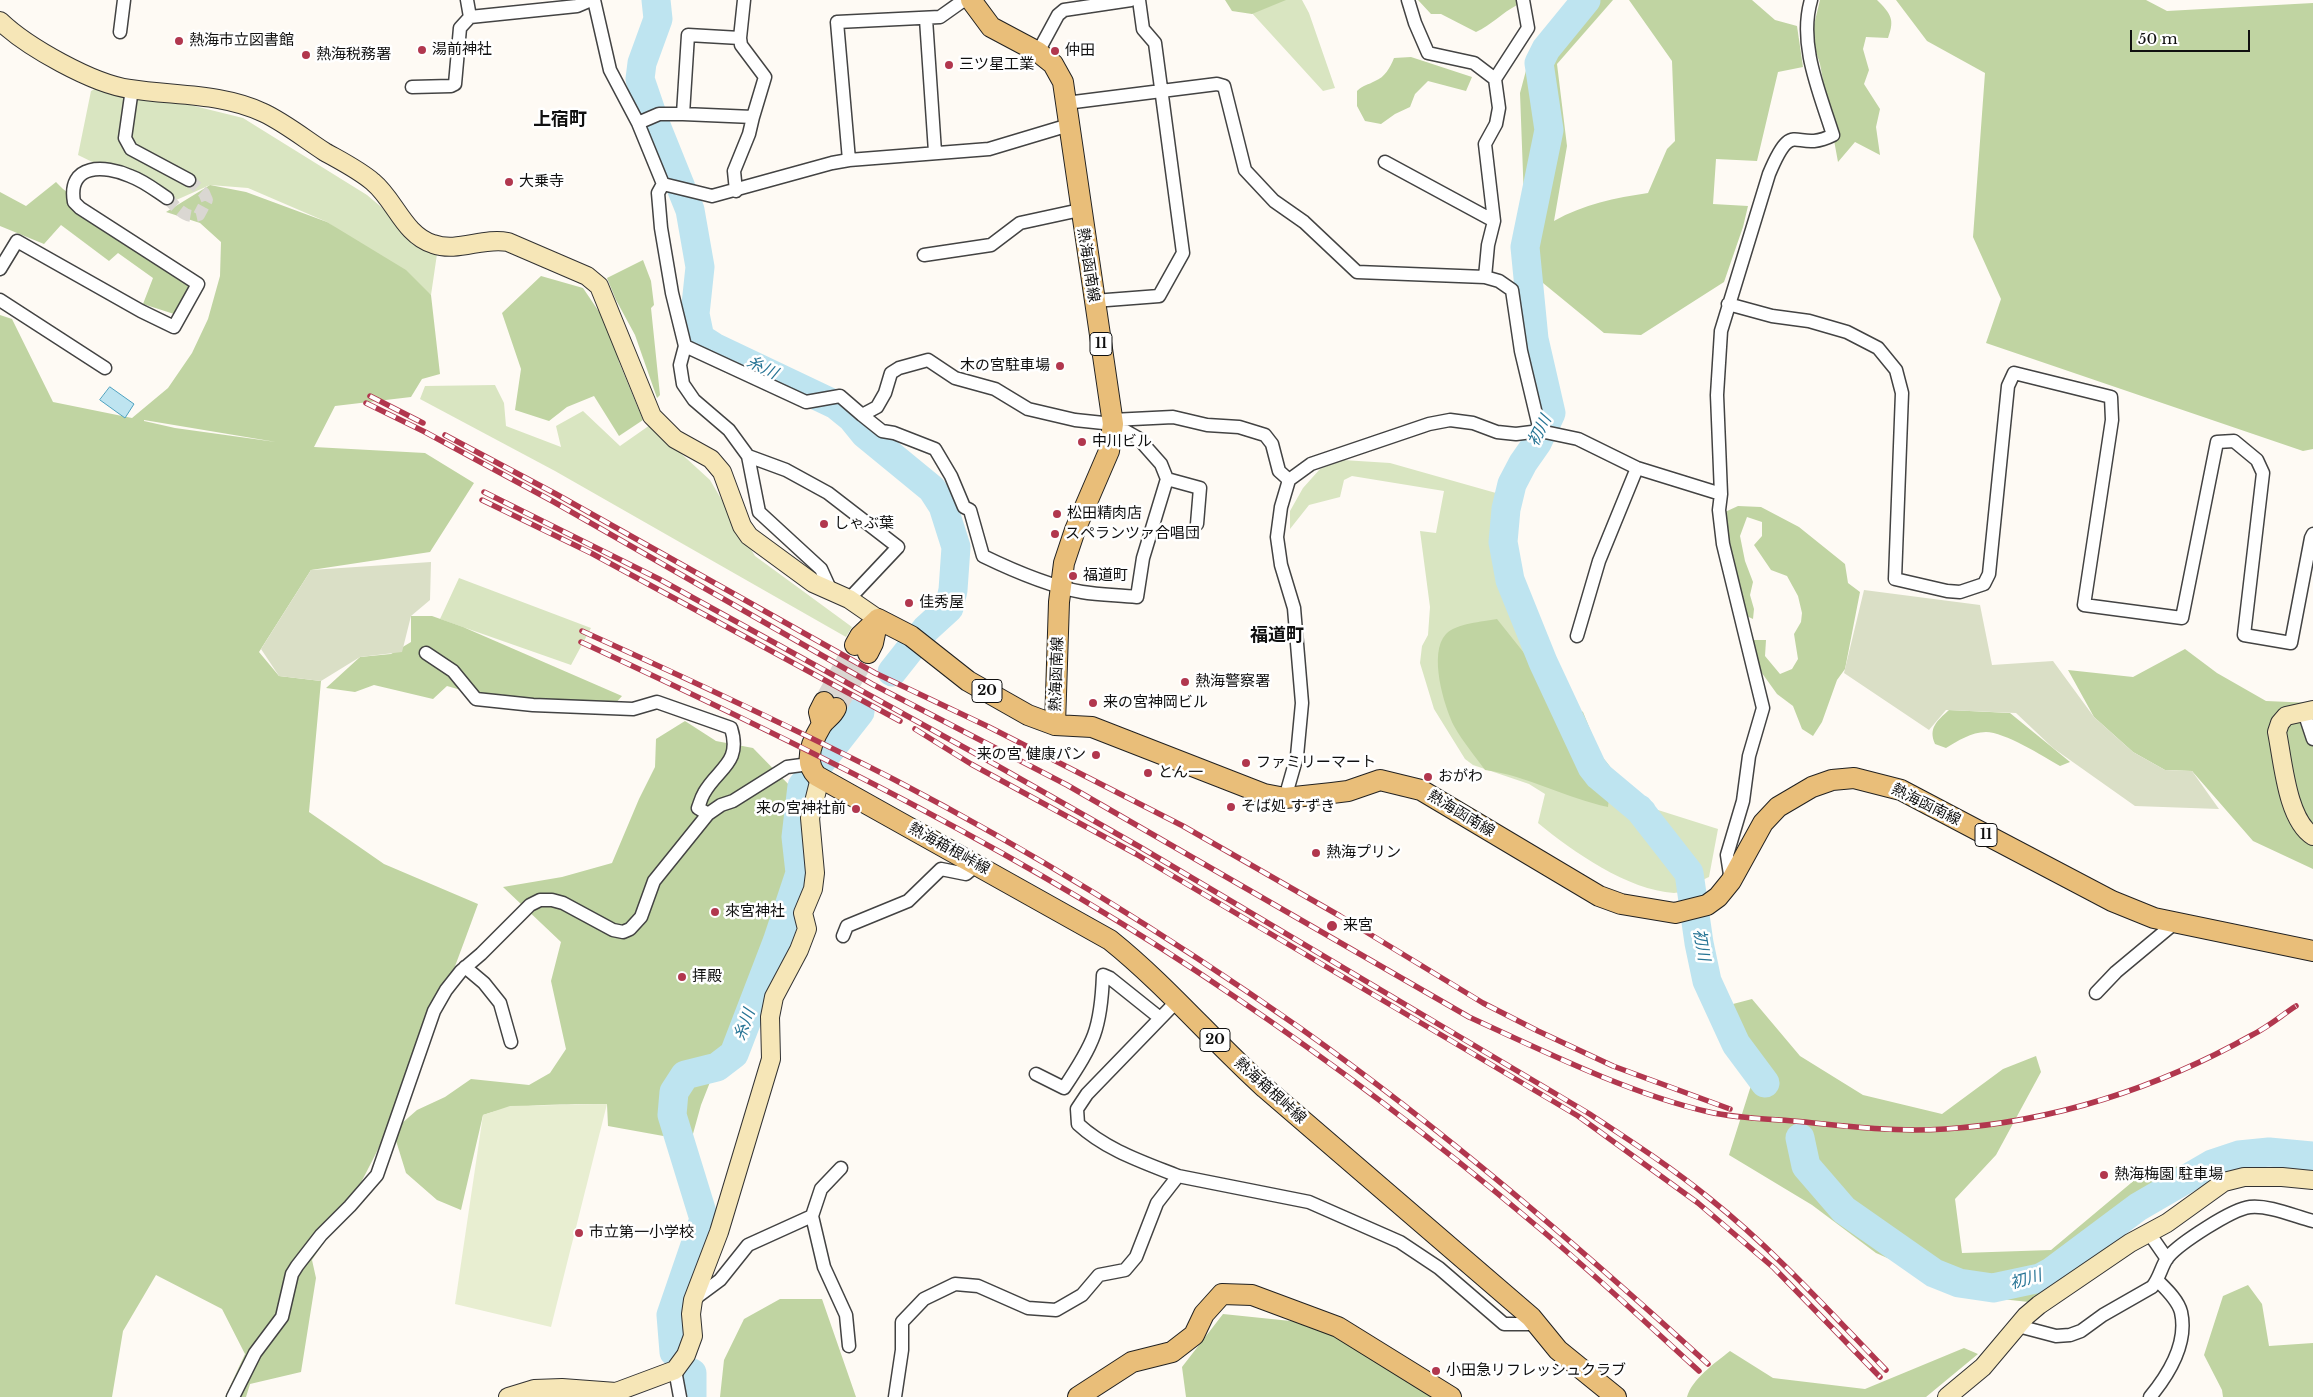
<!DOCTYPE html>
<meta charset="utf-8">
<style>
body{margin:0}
#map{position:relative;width:2313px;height:1397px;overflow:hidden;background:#fefaf4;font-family:"Libre Baskerville",serif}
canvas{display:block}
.scale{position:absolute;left:2130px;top:30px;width:120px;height:22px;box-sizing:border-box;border:2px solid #101010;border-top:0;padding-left:6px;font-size:15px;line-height:18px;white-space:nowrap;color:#101010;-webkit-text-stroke:4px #fff;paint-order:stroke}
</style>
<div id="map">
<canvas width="2313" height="1397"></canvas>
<div class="scale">50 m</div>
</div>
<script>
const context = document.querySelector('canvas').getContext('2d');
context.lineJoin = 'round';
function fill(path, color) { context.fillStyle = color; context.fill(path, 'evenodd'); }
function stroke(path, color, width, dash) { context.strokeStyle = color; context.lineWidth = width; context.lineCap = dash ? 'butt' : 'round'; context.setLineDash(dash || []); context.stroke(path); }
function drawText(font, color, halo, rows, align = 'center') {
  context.font = font + ' "Libre Baskerville","Noto Sans JP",serif'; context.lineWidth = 5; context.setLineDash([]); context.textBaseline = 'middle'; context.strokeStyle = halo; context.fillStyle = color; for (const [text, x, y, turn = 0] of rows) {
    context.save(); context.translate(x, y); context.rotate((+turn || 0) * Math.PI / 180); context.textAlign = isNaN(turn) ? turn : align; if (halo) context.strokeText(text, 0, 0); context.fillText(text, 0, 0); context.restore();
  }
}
fill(new Path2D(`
 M 1240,0 L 1302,0 L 1309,13 L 1335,88 L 1323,91 Z
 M 100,86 L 158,97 L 243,118 L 367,195 L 437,254 L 431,295 L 327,222 L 248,188 L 210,185 L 165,205 L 119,175 L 78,155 L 91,91 Z
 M 495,385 L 504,403 L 506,426 L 561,447 L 556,426 L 583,411 L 620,446 L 650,425 L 710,480 L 755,556 L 852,627 L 846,637 L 555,471 L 420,399 L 425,386 Z
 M 1343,460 L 1390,463 L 1496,493 L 1492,538 L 1504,582 L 1530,651 L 1531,661 L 1590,774 L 1617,797 L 1718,829 L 1709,877 C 1700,881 1684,893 1674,893 C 1628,890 1573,852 1538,823 L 1545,794 L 1529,784 L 1473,765 L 1465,759 L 1434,709 L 1420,663 L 1422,646 L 1428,635 L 1430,607 L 1420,531 L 1436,533 L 1444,491 L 1352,476 L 1344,480 L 1340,497 L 1309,505 L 1290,529 L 1290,511 L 1303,488 L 1320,469 Z
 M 459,578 L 591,628 L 571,665 L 440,619 Z`), '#d9e5c1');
fill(new Path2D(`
 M 1225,0 L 1286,0 L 1252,14 L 1232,11 Z
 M 1418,0 L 1517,0 L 1517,5 C 1502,13 1491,25 1476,32 L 1441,14 L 1431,14 Z
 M 1569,0 L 1613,0 L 1557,64 L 1567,146 L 1554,221 C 1584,204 1615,198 1648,193 L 1667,149 L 1675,141 L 1672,61 L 1629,0 L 1752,0 L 1775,20 L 1797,26 L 1803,67 L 1778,72 L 1757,161 L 1716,159 L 1713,204 L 1748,206 L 1743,227 L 1724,282 L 1641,335 L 1604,333 L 1532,274 L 1519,256 L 1525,227 L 1520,93 L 1532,48 Z
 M 1820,0 L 1877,0 C 1891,14 1895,19 1888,38 L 1866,37 L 1863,49 L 1869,70 L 1864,84 L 1880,109 L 1876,127 L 1880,155 L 1855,142 L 1838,162 L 1820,64 L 1811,37 Z
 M 1896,0 L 2146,0 L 2167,11 L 2313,3 L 2313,449 L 2303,451 L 1986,343 L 2001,299 L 1973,237 L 1985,73 L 1927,41 Z
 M 1411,57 L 1472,77 L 1466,91 L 1428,81 L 1415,94 L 1410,107 L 1395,114 L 1381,124 L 1365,121 L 1357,106 L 1357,91 C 1363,85 1368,85 1375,81 C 1385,77 1390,68 1394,58 Z
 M 56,182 L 63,189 L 200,290 L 174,314 L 143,304 L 153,278 L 118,253 L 109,261 L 61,225 L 44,244 L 0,226 L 0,192 L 26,206 Z
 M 210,185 L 246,192 L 327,222 L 406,270 L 431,295 L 440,374 L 422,379 L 411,397 L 335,406 L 314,447 L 425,453 L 474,483 L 430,552 L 311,570 L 259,652 L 279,676 L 321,681 L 309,812 L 384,864 L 478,904 C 440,1008 401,1113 346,1210 C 336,1227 323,1243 312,1260 L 316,1278 L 301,1372 L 250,1384 L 246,1397 L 225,1397 L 245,1354 L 222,1309 L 156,1275 L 123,1331 L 112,1397 L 0,1397 L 0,315 L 12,319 L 53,402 L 132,418 L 168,388 L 192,353 L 208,319 L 220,276 L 221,242 L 200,223 L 166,212 ZM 144,421 L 144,420 L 276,442 L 175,428 Z
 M 643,260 L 651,281 L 654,305 L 651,308 L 660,395 L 657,398 L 635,335 L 616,300 L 607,278 Z
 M 541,276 L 583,288 L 612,331 L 619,362 L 643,420 L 619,436 L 594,396 L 567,407 L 549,421 L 515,410 L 521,369 L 502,313 Z
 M 1738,506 L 1761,507 L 1799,527 L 1845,564 L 1848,583 L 1860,592 L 1845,669 L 1837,680 L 1822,722 L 1813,736 L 1802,729 L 1793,706 L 1777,694 L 1754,662 L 1750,640 L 1766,640 L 1765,656 L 1780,674 L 1792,669 L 1798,659 L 1794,634 L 1801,622 L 1802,613 L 1798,596 L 1787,576 L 1771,570 L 1754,545 L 1762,536 L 1762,522 L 1747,517 L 1740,536 L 1745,561 L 1753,582 L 1750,595 L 1754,609 L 1753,619 L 1738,612 L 1725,512 Z
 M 411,616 L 432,616 L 463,627 L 622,696 L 614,705 L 533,705 L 500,694 L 475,694 L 447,686 L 433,699 L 374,685 L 355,692 L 326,688 L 360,657 L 391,654 L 411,642 Z
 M 1497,619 L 1559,697 L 1583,712 L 1600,754 L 1612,769 L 1608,807 C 1566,798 1528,776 1485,770 C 1475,756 1463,742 1454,726 C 1444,706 1428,653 1446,634 C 1457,623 1482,622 1497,619 Z
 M 2185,649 L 2217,673 L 2266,701 L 2313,703 L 2313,869 L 2253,841 L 2192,771 L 2165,770 L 2133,752 L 2094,717 L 2068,670 L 2133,677 Z
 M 1949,710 L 2010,713 L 2070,762 L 2060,766 C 2043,756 2004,732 1986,732 C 1971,732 1958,741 1946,748 L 1935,744 C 1928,728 1937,721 1949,710 Z
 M 685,721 L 716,741 L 753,748 L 793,789 L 794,880 L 723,1049 L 701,1105 L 691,1141 L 608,1126 L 607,1104 C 566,1105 521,1102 483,1115 L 461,1210 L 437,1200 L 406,1173 L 393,1131 L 417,1110 L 445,1097 L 471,1079 L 529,1085 L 550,1073 L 566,1049 L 551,981 L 561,942 L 503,887 L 562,877 L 612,863 L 639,799 L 655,767 L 656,739 Z
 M 1752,999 L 1800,1056 L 1863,1095 L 1942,1114 L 2003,1069 L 2036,1056 L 2041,1072 L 1996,1155 L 1955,1199 L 1962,1253 L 2051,1250 L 2137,1178 L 2209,1157 L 2200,1178 L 2140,1218 L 2029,1302 L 1973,1296 L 1876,1253 L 1812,1205 L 1729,1155 L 1754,1076 L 1733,1004 Z
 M 2248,1285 L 2262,1304 L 2269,1346 L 2313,1343 L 2313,1397 L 2223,1397 L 2222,1390 L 2204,1355 L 2223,1296 Z
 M 780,1299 L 822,1299 L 856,1397 L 720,1397 L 724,1360 L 744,1319 Z
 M 1223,1314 L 1310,1323 L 1372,1356 L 1434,1397 L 1186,1397 L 1182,1367 Z
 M 1964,1348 L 1978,1354 L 1926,1397 L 1687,1397 C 1692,1379 1715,1363 1730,1351 L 1773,1378 L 1865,1389 Z`), '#c0d4a2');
fill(new Path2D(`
 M 431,562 L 430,600 L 411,616 L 402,652 L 360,657 L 321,681 L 279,676 L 261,649 L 311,570 Z
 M 1864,590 L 1980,605 L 1992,665 L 2053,661 L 2094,717 L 2133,752 L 2165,770 L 2192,771 L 2219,809 L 2135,806 L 2053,748 L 2016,713 L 1946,710 L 1929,730 L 1844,673 Z`), '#dadfc6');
fill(new Path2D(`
 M 607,1104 L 551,1327 L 455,1304 L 483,1115 L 510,1106 Z`), '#e8eed1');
const water = new Path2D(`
 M 110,387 L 134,404 L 125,418 L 100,400 Z`);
fill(water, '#bee4f0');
stroke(water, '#4da1bf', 1);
stroke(new Path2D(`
 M 656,0 L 658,19 L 642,63 L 640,79 L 655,123 L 690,210 L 700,267 L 695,314 L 700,338 L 714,347 L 836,405 L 852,418 L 865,434 L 932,489 L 943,506 L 956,547 L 953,590 L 949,608 L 926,629 L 892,672
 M 1586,0 L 1546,49 L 1539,63 L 1549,130 L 1525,247 L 1534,339 L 1551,413 L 1537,443 L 1523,463 L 1512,484 L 1506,509 L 1503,542 L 1510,580 L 1543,662 L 1592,767 L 1599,776 L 1642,812
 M 820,763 L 860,712
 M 1639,809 L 1689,873 L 1699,943 L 1707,981 L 1736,1044 L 1765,1083
 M 1800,1138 L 1806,1166 L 1844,1210 L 1934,1273 L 1959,1283 L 1993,1288 L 2040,1278 L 2051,1272 L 2138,1207 L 2212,1164 L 2239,1155 L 2269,1152 L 2313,1156
 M 674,1352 L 671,1315 L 704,1219 L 672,1115 L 674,1092 L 685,1075 L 717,1067 L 734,1054 L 777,942 L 800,873 L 796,837 L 802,786 L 807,780
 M 692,1373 L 692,1397`), '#bee4f0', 29);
stroke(new Path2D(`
 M 167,198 C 176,207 186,220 199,215 L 207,200 L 204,193 L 189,180`), '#dad7d2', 12, [12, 6]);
stroke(new Path2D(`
 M 824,702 L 855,645
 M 836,708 L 868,653`), '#dad7d2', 20, [20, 10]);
const street = new Path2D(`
 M 467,0 L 470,17
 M 594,0 L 610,70 L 638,123 L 663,184
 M 1408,0 L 1415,23 L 1428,53 L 1474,63 L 1495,79 L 1499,108 L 1496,124 L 1485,144 L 1494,221 L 1488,245 L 1485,277
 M 926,19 L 935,152
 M 120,32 L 124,0
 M 740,38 L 744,0
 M 1038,52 L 1058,15 L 1064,10 L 1131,0
 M 1495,79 L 1528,28 L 1523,0
 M 412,87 L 451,86 L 455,84 L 460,28 L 470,17 L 577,6 L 591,0
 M 132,89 L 125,138 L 131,149 L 189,180
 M 1066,103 L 1217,84 L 1224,86 L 1245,170 L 1274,201 L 1304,222 L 1357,272 L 1485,277 L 1499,281 L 1512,290 L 1521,351 L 1540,431
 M 638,123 L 659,114 L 683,114
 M 849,160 L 837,22 L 940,17 L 964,0
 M 1385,162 L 1494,221
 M 663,184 L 658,193 L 661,228 L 672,293 L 685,346 L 680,365 L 683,384 L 694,400 L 729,430 L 748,456 L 759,512 L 821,569 L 831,591
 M 663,184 L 712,196 L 832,163 L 849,160 L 989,149 L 1069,125
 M 736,191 L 734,171 L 749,134 L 753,117 L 683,114 L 688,35 L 740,38 L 741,45 L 765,77 L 753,117
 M 924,255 L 991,245 L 1020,223 L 1080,210
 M 0,269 L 17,241 L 141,311 L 174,327 L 198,284 L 80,208 L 74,202 C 67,163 105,165 130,176 C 144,181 155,190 167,198
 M 0,300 L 105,368
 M 1094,301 L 1159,296 L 1183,253 L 1155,43 L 1143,29 L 1139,0
 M 1728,304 L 1772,316 L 1809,321 L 1847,332 L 1878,348 L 1896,370 L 1902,393 L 1895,579 L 1947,591 L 1960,592 L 1984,584 L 1989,574 L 2008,386 L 2014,373 L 2111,397 L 2112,420 L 2084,605 L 2182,618 L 2217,442 L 2234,441 L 2257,460 L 2263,473 L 2244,635 L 2291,643 L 2311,538 L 2313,534
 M 685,346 L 806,402 L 840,396 L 862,415 L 877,407 L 885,393 L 891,373 L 899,368 L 928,360 L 955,378 L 995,389 L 1028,409 L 1075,420 L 1113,424 L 1138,438 L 1161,464 L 1167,479 L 1143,558 L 1137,597 C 1119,595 1100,595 1082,592 C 1048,586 1014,571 983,556 L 970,510 L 964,507 L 951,476 L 935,449 L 894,433 L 882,431 L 862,415
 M 1112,420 L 1173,417 L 1207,425 L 1239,427 L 1265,435 L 1272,444 L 1279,471 L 1289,480
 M 748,456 L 786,470 L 828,493 L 898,547 L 849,599
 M 1167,479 L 1200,488 L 1197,524
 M 1577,636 L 1599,561 L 1637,468
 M 426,653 L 453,671 L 476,699 L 533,705 L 633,709 L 657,702 L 731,728 C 742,763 718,768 704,793 C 701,798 700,803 698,808 L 708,814
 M 2304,712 L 2313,739
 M 1285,798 L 1297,756 L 1302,703 L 1294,608 L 1281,565 L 1277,537 L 1281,507 L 1289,480 L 1311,464 L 1429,424 L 1450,420 L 1473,423 L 1497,432 L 1516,434 L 1540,431 L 1578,439 L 1637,468 L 1721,494
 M 1731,881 L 1727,855 L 1743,801 L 1749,756 L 1763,708 L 1723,544 L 1719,510 L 1721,494 L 1717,395 L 1721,331 L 1769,174 C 1794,114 1794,155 1833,135 C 1820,93 1798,45 1811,0
 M 843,936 L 847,926 L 908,901 L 941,869 L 966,874 L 978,864
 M 465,967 L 484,983 L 500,1003 L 511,1042
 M 2096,993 L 2116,972 L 2176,922
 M 1177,1001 L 1087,1094 L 1077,1109 L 1078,1124 C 1106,1150 1143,1162 1178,1176
 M 1036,1074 L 1064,1088 C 1094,1043 1101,1029 1103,975 L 1110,978 L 1160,1018
 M 841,1168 L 821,1189 L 812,1216 L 824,1267 L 846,1315 L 849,1346
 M 2149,1233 L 2167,1259
 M 693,1300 L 720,1280 L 748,1245 L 812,1216
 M 2018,1326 L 2056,1336 L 2070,1335 L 2081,1331 L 2103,1315 L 2152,1287 C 2160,1278 2161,1266 2168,1257 C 2180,1243 2232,1209 2250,1207 C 2269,1205 2294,1216 2313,1221
 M 675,1370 L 680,1397
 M 233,1397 L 255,1353 L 282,1317 L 292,1274 L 297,1266 L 321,1235 L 350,1206 L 377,1175 L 434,1011 L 446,990 L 461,971 L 481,954 L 530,905 L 540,900 L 552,900 L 563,903 L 613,930 L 623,932 L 630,929 L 641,917 L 654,881 L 708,814 L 721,805 L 733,801 L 787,767 L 809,764
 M 895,1397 L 902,1350 L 902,1322 L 924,1299 L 955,1284 L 978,1286 L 1028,1308 L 1056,1310 L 1082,1295 L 1099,1275 L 1125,1270 L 1136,1257 L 1157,1203 L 1178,1176 L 1309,1202 L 1400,1242 L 1439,1268 L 1504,1324 L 1537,1324
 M 2150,1397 C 2169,1374 2188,1343 2181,1312 C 2178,1300 2166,1289 2158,1281`);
const secondary = new Path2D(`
 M 0,21 C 27,47 93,84 130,89 C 174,96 223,93 264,113 C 285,123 305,139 325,152 C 341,161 359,170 373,182 C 395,200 404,235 433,244 C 458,253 482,237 508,242 L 587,276 L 599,286 L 652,416 L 675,439 L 711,459 L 722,472 L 742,526 L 749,536 L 813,583 L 849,599 L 878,619
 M 2313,710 L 2286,716 L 2280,723 L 2277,732 C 2283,761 2287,820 2313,836
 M 508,1397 L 534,1389 L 562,1388 L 616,1392 L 675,1370 L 686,1355 L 693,1336 L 691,1314 L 693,1300 L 719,1232 L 771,1059 L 770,1017 L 774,997 L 799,950 L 807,929 L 803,913 L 813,889 L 815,873 L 810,818 L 820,778
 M 1947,1397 L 1983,1367 L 2026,1316 L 2039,1305 L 2130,1243 L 2167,1223 L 2224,1182 L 2244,1177 L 2282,1177 L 2313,1180`);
const primary = new Path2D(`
 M 971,0 L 991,27 L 1038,52 L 1053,64 L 1063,82 L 1113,424 L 1109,451 L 1075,530 L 1064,563 L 1059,602 L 1055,725
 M 878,619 L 911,636 L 968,681 L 1028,715 L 1055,725 L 1092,727 L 1264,794 L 1285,798 L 1332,793 L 1348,791 L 1380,780 L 1421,790 L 1599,896 L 1621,904 L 1675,913 L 1707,905 L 1718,897 L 1731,881 L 1763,823 L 1778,807 L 1812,787 L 1832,780 L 1854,778 L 1901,790 L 2112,901 L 2154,918 L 2313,951
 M 855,645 L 860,636 L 878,619
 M 868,653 L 873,643 L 878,619
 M 836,708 C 832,717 825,719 821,726 C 812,741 803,762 817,776 L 1110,940 C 1166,985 1212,1040 1265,1088 L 1531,1317 L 1558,1350 L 1616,1397
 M 822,724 L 819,712 L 824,702
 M 1078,1397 L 1132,1362 L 1172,1352 L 1194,1335 L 1204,1314 L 1222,1294 L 1252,1295 L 1338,1327 L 1451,1397`);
stroke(street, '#434343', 15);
stroke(secondary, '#323232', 20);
stroke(primary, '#212121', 22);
stroke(street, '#fff', 12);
stroke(secondary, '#f6e6b7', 18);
stroke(primary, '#e9be79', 20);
const rail = new Path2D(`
 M 370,396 L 423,423
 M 366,403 L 425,432 L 554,502 L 872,684 L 1067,785 L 1469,1017 C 1543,1051 1630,1094 1709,1112 C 1740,1119 1774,1119 1805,1122 C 1851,1127 1898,1132 1945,1129 C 2053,1122 2158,1088 2252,1035 C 2268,1027 2282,1015 2296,1006
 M 445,435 L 556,494 L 875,673 L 989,727 L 1183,826 L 1340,916 L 1483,1003 L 1538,1031 L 1613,1066 L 1730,1109
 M 484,492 L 659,579 L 996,765 L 1140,847 L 1588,1113 C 1629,1140 1671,1167 1709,1198 C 1773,1249 1829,1311 1886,1370
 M 482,500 L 591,553 L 900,721
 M 582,631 C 688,679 792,727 895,780 C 1035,853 1170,937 1300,1028 C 1444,1130 1577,1245 1708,1364
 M 581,642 C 805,746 1027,855 1232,995 C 1336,1065 1437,1142 1533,1223 C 1590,1270 1644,1321 1699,1371
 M 915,729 L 971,764 L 1136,854 L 1578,1116 L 1698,1203 L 1774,1268 L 1880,1377`);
stroke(rail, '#b1374e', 5.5);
stroke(rail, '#fff', 4, [11]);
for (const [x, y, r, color] of [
 [179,41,5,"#b1374e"],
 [422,50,5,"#b1374e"],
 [1055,51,5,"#b1374e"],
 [306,55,5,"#b1374e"],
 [949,65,5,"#b1374e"],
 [509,182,5,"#b1374e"],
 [1060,366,5,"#b1374e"],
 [1082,442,5,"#b1374e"],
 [1057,514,5,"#b1374e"],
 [824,524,5,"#b1374e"],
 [1055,534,5,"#b1374e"],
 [1073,576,5,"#b1374e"],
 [909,603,5,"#b1374e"],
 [1185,682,5,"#b1374e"],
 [1093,703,5,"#b1374e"],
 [1096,755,5,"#b1374e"],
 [1246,763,5,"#b1374e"],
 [1148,773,5,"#b1374e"],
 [1428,777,5,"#b1374e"],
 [1231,807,5,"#b1374e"],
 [856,809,5,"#b1374e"],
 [1316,853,5,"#b1374e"],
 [715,912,5,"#b1374e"],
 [1332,926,6,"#b1374e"],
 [682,977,5,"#b1374e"],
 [2104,1175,5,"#b1374e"],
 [579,1233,5,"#b1374e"],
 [1436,1371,5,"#b1374e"]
]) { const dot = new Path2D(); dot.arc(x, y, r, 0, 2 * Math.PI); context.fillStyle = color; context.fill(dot); stroke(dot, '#fff', 2); }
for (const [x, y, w] of [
 [1101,344,22],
 [987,691,30],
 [1986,835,22],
 [1215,1040,30]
]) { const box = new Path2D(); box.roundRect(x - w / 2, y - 11.5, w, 23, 4); context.fillStyle = '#fff'; context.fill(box); stroke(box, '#101010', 1); }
drawText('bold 14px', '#101010', null, [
 ["11",1101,344],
 ["20",987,691],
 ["11",1986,835],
 ["20",1215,1040]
]);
drawText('15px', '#101010', '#fff', [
 ["熱海市立図書館",189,41],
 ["湯前神社",432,50],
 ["仲田",1065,51],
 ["熱海税務署",316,55],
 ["三ツ星工業",959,65],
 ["大乗寺",519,182],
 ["木の宮駐車場",1050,366,"right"],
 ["中川ビル",1092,442],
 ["松田精肉店",1067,514],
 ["しゃぶ葉",834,524],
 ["スペランツァ合唱団",1065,534],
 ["福道町",1083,576],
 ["佳秀屋",919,603],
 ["熱海警察署",1195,682],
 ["来の宮神岡ビル",1103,703],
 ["来の宮 健康パン",1086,755,"right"],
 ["ファミリーマート",1256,763],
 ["とん一",1158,773],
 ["おがわ",1438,777],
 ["そば処 すずき",1241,807],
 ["来の宮神社前",846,809,"right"],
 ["熱海プリン",1326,853],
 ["來宮神社",725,912],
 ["来宮",1343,926],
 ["拝殿",692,977],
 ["熱海梅園 駐車場",2114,1175],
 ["市立第一小学校",589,1233],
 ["小田急リフレッシュクラブ",1446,1371]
], 'left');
drawText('15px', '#101010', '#fff', [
 ["熱海函南線",1088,265,81],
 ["熱海函南線",1057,674,-88],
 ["熱海函南線",1926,805,26],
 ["熱海函南線",1461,814,31],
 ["熱海箱根峠線",949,849,29],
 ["熱海箱根峠線",1270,1091,42]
]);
drawText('italic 16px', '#267495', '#fff', [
 ["糸川",762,368,26],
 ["初川",1540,431,-63],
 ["初川",1701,945,80],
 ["糸川",745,1025,-70],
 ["初川",2026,1280,-16]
]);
drawText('bold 18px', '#101010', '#fff', [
 ["上宿町",560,120],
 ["福道町",1277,636]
]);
</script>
